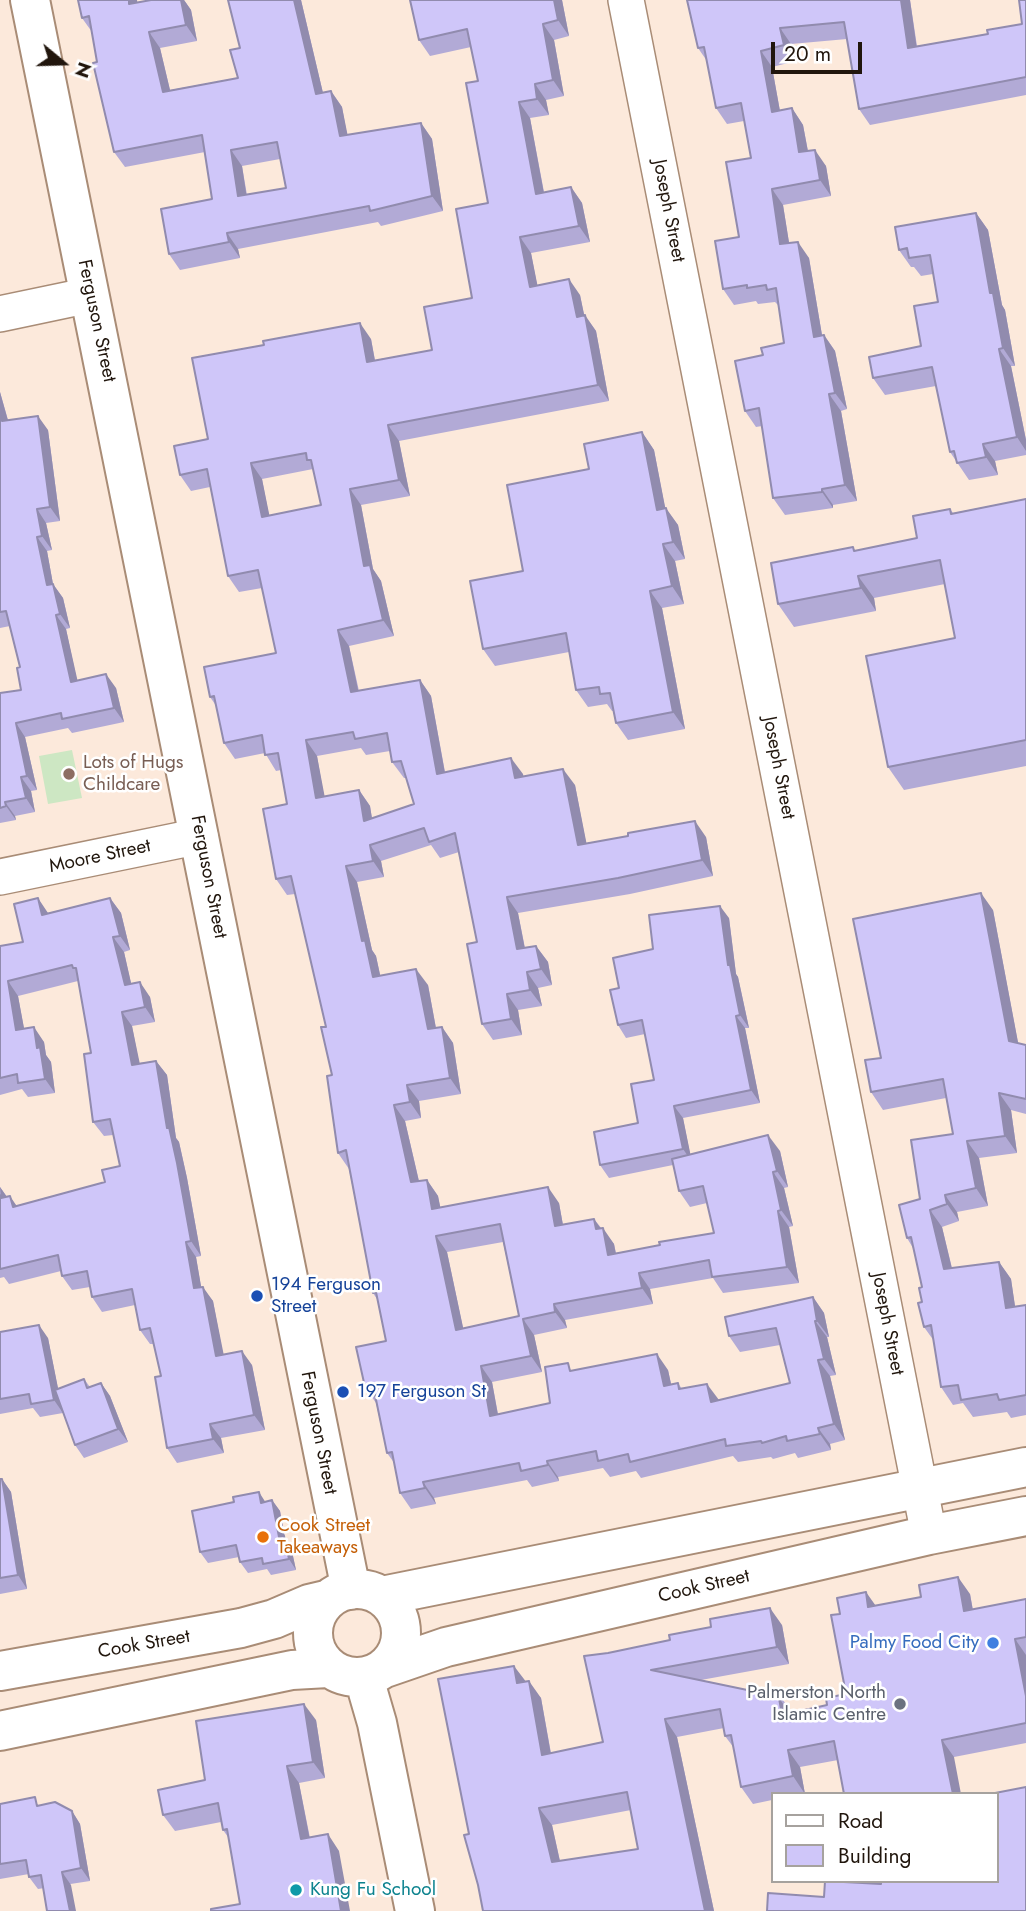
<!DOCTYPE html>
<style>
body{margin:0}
#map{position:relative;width:1026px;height:1911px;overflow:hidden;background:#fce9db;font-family:Jost,sans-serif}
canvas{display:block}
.legend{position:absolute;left:771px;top:1792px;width:228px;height:91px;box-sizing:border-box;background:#fff;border:2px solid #a6a29e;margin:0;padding:9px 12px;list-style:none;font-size:21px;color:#21160d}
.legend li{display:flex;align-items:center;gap:14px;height:35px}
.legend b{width:35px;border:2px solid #a6a29e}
.north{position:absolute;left:28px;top:28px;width:70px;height:70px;-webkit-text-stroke:5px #fff;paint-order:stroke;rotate:109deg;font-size:19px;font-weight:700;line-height:28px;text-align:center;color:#21160d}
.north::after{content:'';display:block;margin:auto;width:24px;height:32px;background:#21160d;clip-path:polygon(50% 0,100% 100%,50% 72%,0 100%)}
.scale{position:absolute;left:771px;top:42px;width:91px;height:32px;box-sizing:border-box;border:4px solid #21160d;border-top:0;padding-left:9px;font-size:21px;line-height:24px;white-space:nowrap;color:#21160d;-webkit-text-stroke:5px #fff;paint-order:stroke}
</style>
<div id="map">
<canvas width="1026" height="1911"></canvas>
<ul class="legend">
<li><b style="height:9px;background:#fff"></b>Road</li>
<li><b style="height:19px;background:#cfc6f9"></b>Building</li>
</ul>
<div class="north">N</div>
<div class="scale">20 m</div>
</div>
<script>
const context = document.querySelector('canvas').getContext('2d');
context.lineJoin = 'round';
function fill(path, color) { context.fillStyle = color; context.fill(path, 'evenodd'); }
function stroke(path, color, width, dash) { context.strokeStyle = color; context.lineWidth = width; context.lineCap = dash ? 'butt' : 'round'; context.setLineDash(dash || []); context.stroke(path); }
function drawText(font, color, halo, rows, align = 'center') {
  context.font = font + ' Jost,sans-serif'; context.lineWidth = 5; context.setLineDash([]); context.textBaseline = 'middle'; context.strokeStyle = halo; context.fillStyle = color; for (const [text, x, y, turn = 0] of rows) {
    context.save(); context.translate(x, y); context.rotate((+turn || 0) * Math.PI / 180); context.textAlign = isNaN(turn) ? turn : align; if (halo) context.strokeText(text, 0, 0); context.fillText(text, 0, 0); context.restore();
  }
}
fill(new Path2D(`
 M 72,750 L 82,798 L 48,804 L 39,756 Z`), '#cde7c3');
const street = new Path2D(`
 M 626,0 L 929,1535
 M 0,314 L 90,295
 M 0,877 L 200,836`);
const secondary = new Path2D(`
 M 30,0 L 351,1590
 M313 1633a44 44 0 1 1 88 0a44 44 0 1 1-88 0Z
 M 382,1596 L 1026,1467
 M 385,1668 L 446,1647 L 929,1535 L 1026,1516
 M 0,1671 L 241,1628 L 274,1619 L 309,1604 L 326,1600
 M 367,1676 L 368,1692 L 377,1723 L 415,1911
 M 0,1731 L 292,1670 L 328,1668`);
stroke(street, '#a98c76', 38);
stroke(secondary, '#a98c76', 42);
stroke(street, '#fff', 35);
stroke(secondary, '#fff', 38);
fill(new Path2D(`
 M 151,0 L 184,0 L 191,10 L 197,41 L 160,48 L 170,90 L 238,78 L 240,48 L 228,0 L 301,0 L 323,93 L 331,91 L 342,107 L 347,135 L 421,123 L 432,139 L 443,211 L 381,226 L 378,222 L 238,249 L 240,258 L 180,270 L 169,254 L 212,199 L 205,152 L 125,167 L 114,152 L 92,32 L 82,18 L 137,3 ZM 280,159 L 286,188 L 247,195 L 242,166 Z
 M 410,0 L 562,0 L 569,36 L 554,40 L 564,96 L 546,100 L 549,115 L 530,118 L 544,192 L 571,187 L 582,203 L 590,242 L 531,253 L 537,285 L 580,295 L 584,315 L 596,331 L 609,401 L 399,441 L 410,496 L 361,505 L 373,569 L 381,581 L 394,636 L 349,646 L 359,691 L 420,680 L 431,696 L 445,772 L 523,774 L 523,776 L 575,785 L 586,843 L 706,837 L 713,876 L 630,894 L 518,913 L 525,948 L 536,946 L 548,962 L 552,985 L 538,988 L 542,1006 L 518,1010 L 522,1035 L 493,1040 L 482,1024 L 477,942 L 459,852 L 440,858 L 431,845 L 381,861 L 384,877 L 357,882 L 372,950 L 376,956 L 380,975 L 428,985 L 436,1028 L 442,1027 L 453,1043 L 461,1094 L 419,1101 L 421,1118 L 405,1121 L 419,1181 L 427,1180 L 438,1196 L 440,1207 L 559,1203 L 563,1225 L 594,1219 L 614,1244 L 616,1253 L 660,1245 L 714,1233 L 707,1203 L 690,1207 L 679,1191 L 673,1165 L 609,1178 L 600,1165 L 638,1123 L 654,1080 L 645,1034 L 626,1038 L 618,1025 L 619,988 L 653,949 L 729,918 L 736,974 L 738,977 L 749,1028 L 745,1028 L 760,1103 L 683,1118 L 690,1154 L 780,1151 L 788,1187 L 784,1188 L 793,1226 L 789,1227 L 799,1283 L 723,1293 L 713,1278 L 650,1289 L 653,1304 L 565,1320 L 567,1328 L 534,1335 L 542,1372 L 492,1382 L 498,1414 L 550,1403 L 573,1371 L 668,1370 L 671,1384 L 678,1383 L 682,1389 L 719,1400 L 790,1383 L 780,1345 L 740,1352 L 729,1336 L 813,1297 L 824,1313 L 829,1337 L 827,1337 L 836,1375 L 830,1376 L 845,1440 L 830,1444 L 831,1450 L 798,1458 L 795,1453 L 773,1459 L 771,1457 L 738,1462 L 733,1456 L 641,1478 L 636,1471 L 610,1477 L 603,1468 L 558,1477 L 559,1481 L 532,1487 L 527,1480 L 434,1498 L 436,1504 L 411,1509 L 400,1493 L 395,1464 L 387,1453 L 376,1403 L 365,1387 L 386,1341 L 377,1299 L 373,1293 L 349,1169 L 338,1153 L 332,1075 L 326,1027 L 295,894 L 287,895 L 276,879 L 287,804 L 281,770 L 276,771 L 265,753 L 235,759 L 224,743 L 217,707 L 210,697 L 276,653 L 262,588 L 239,592 L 228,576 L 210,487 L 191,491 L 180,475 L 208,439 L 371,339 L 375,360 L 432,350 L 472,298 L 488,203 L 478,81 L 471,47 L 430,56 L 419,40 ZM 313,469 L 321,505 L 269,516 L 262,479 ZM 361,748 L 366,755 L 390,751 L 392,762 L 404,778 L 406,778 L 414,804 L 372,819 L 370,806 L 359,790 L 324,797 L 317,756 ZM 503,1242 L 519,1316 L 463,1328 L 447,1252 Z
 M 687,0 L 910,0 L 917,46 L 988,34 L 1022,24 L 1026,0 L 1026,95 L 870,125 L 859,109 L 847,39 L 791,44 L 796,61 L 772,67 L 780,111 L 792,108 L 803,125 L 808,151 L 826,166 L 831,196 L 783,205 L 789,243 L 809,258 L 822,335 L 824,335 L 835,351 L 847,409 L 841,411 L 857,501 L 833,505 L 833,508 L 785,515 L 773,498 L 762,426 L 756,427 L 745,411 L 763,355 L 784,343 L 779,306 L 775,302 L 758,304 L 756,301 L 734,305 L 723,289 L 739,237 L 751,158 L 744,121 L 727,124 L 716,108 L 707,61 L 698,48 Z
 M 976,213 L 988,230 L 1002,305 L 1005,310 L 1015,366 L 1011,366 L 1026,440 L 1026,455 L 995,461 L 998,475 L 969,480 L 950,452 L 936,386 L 885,395 L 873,378 L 921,346 L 938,302 L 933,274 L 921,276 L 914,267 L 911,267 L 899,250 Z
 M 0,392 L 8,420 L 48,430 L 60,521 L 46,523 L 52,550 L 47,551 L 53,584 L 63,598 L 70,628 L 66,629 L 77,681 L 116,688 L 124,722 L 72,733 L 68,728 L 25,737 L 37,790 L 31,791 L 35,812 L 15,816 L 16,820 L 0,823 L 0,693 L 21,690 L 20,667 L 10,626 L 0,628 Z
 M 642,432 L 654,450 L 665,508 L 678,525 L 685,559 L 675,561 L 684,604 L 662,608 L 685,729 L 628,740 L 616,723 L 613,711 L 612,711 L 607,704 L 588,707 L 576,690 L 569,652 L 495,666 L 483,649 L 523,571 L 589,469 Z
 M 1026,499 L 1026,766 L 904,790 L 888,767 L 955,638 L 945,584 L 874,598 L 876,611 L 794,627 L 778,604 L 853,547 L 855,551 L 917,538 L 950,509 L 953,513 Z
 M 110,898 L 121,913 L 130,950 L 124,952 L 131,984 L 150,997 L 155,1022 L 132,1026 L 139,1063 L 156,1061 L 167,1075 L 176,1138 L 179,1142 L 187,1178 L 201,1256 L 196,1257 L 201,1287 L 213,1301 L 223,1355 L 252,1365 L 265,1430 L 221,1438 L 224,1453 L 177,1463 L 167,1448 L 161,1376 L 154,1344 L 150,1344 L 140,1330 L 135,1305 L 102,1312 L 92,1297 L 90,1287 L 72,1290 L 62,1276 L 61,1271 L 9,1284 L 4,1277 L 0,1278 L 0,1187 L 7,1197 L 17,1206 L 105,1182 L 120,1166 L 113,1135 L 104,1136 L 93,1122 L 91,1053 L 78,981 L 18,996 L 24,1029 L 44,1042 L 46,1055 L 51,1062 L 55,1093 L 28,1097 L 22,1089 L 0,1095 L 0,946 L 23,942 L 48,913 Z
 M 993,910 L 1018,1043 L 1026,1045 L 1026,1114 L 1011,1110 L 1017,1153 L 979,1158 L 988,1206 L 957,1212 L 959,1221 L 942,1227 L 952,1268 L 999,1262 L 1011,1279 L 1015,1307 L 1026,1305 L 1026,1415 L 1011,1418 L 1007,1412 L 973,1417 L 963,1403 L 953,1405 L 941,1387 L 934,1341 L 924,1327 L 922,1287 L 913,1248 L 907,1238 L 920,1199 L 953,1134 L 946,1098 L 883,1110 L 871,1092 Z
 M 0,1332 L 48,1338 L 58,1389 L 84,1379 L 90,1387 L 101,1383 L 110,1396 L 128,1442 L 84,1458 L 75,1445 L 62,1410 L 63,1413 L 40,1417 L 33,1408 L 0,1414 Z
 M 0,1479 L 2,1479 L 11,1492 L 27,1589 L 0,1594 Z
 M 272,1500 L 280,1511 L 285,1538 L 291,1547 L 296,1570 L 271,1575 L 267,1569 L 248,1573 L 240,1562 L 239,1557 L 208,1563 L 200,1552 L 265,1502 Z
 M 970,1594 L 973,1610 L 1026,1599 L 1026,1743 L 954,1757 L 838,1760 L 800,1767 L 805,1794 L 772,1794 L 772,1800 L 753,1804 L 741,1787 L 734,1748 L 725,1736 L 724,1728 L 677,1737 L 714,1911 L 469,1834 L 525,1682 L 541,1698 L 551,1753 L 603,1742 L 608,1653 L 782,1625 L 789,1664 L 701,1680 L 781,1697 L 792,1713 L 827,1705 L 846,1694 L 875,1606 ZM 631,1810 L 638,1849 L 560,1861 L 552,1825 Z
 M 316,1720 L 325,1778 L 299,1783 L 310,1838 L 339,1851 L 240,1904 L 228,1837 L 223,1830 L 221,1822 L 175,1831 L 163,1815 L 205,1780 Z
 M 0,1804 L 41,1805 L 72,1811 L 80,1824 L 90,1881 L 38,1889 L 29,1877 L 29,1874 L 0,1879 Z`), '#b2aad6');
fill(new Path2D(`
 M 129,0 L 137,0 L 140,20 L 129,4 Z
 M 181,0 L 184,0 L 191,10 L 197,41 L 186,25 Z
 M 294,0 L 301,0 L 327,110 L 316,94 Z
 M 554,0 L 562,0 L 569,36 L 558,20 Z
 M 901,0 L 910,0 L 919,64 L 908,48 Z
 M 543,24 L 554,40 L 564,96 L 553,80 Z
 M 780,28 L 791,44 L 796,61 L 784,45 Z
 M 149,32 L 160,48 L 174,107 L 163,92 Z
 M 761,51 L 772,67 L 783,128 L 772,112 Z
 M 535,84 L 546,100 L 549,115 L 537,99 Z
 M 331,91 L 342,107 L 351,152 L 340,136 Z
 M 519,102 L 530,118 L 547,210 L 536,194 Z
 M 792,108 L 803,125 L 811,168 L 799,152 Z
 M 421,123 L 432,139 L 443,211 L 432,196 Z
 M 231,150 L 242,166 L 249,212 L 238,196 Z
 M 815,150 L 826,166 L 831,196 L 820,180 Z
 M 571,187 L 582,203 L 590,242 L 579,226 Z
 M 772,189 L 783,205 L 792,261 L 780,244 Z
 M 976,213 L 988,230 L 1002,305 L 1005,310 L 1015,366 L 1003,348 L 990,293 Z
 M 227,233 L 238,249 L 240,258 L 229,242 Z
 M 520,237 L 531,253 L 541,303 L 530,287 Z
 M 798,242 L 809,258 L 825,353 L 814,337 Z
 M 569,279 L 580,295 L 588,333 L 577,317 Z
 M 585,315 L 596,331 L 609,401 L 598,385 Z
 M 360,323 L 371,339 L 378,378 L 367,362 Z
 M 824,335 L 835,351 L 847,409 L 835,393 Z
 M 999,349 L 1011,366 L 1026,440 L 1026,451 L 1017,437 Z
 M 0,392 L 12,435 L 2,421 L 0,413 Z
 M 829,394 L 841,411 L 857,501 L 845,485 Z
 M 38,416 L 48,430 L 60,521 L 50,507 Z
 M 388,425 L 399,441 L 410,496 L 399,480 Z
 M 642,432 L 654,450 L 669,527 L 657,510 Z
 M 983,444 L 995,461 L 998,475 L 986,457 Z
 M 251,463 L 262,479 L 273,533 L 262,517 Z
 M 350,489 L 361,505 L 373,569 L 381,581 L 394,636 L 383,620 L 364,566 Z
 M 822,489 L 833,505 L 833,508 L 822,492 Z
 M 666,508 L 678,525 L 685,559 L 673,542 Z
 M 37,509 L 46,523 L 52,550 L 42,536 Z
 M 37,537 L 47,551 L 53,584 L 63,598 L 70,628 L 60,614 L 47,585 Z
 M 663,544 L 675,561 L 684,604 L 672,586 Z
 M 858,576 L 874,598 L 876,611 L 861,588 Z
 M 650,591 L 662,608 L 685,729 L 673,712 Z
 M 56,615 L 66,629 L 81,696 L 71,682 Z
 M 338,630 L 349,646 L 362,709 L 351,692 Z
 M 106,674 L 116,688 L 124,722 L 114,708 Z
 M 420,680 L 431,696 L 448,790 L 437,774 Z
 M 16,723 L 25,737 L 37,790 L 27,776 Z
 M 306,740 L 317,756 L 328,814 L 316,798 Z
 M 511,758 L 523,774 L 527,794 L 515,778 Z
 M 563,769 L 575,785 L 590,861 L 578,845 Z
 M 21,777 L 31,791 L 35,812 L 26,798 Z
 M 359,790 L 370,806 L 375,837 L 364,821 Z
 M 5,802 L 15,816 L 16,820 L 6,806 Z
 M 695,821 L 706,837 L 713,876 L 702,860 Z
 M 370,845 L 381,861 L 384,877 L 373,861 Z
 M 346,866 L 357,882 L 372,950 L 376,956 L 384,993 L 373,977 L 362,941 Z
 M 981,893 L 993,910 L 1021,1058 L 1009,1041 Z
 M 507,897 L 518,913 L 528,965 L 517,949 Z
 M 38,898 L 48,913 L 52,929 L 42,915 Z
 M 110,898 L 121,913 L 130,950 L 120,936 Z
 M 720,906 L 729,918 L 736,974 L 738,977 L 749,1028 L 740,1015 L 728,965 Z
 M 113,937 L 124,952 L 135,1000 L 125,985 Z
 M 536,946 L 548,962 L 552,985 L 541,969 Z
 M 416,969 L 428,985 L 439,1045 L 428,1029 Z
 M 527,972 L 538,988 L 542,1006 L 530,990 Z
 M 8,981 L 18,996 L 27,1044 L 16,1030 Z
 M 140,982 L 150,997 L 155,1022 L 145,1007 Z
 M 507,994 L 518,1010 L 522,1035 L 511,1019 Z
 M 122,1012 L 132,1026 L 143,1079 L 132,1065 Z
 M 736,1016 L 745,1028 L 760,1103 L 751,1090 Z
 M 34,1027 L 44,1042 L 46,1055 L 51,1062 L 55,1093 L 45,1079 L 37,1048 Z
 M 442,1027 L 453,1043 L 461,1094 L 450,1078 Z
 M 156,1061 L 167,1075 L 176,1138 L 179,1142 L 187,1178 L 201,1256 L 191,1241 L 167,1128 Z
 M 407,1085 L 419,1101 L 421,1118 L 410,1102 Z
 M 999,1093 L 1011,1110 L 1017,1153 L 1005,1136 Z
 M 394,1105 L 405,1121 L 423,1199 L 411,1182 Z
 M 674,1106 L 683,1118 L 692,1162 L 683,1149 Z
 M 768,1135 L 780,1151 L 788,1187 L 777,1171 Z
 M 967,1141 L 979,1158 L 988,1206 L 976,1188 Z
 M 773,1172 L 784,1188 L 793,1226 L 781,1210 Z
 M 427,1180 L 438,1196 L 444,1225 L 432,1209 Z
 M 0,1187 L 7,1197 L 1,1198 Z
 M 548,1187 L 559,1203 L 566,1242 L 555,1226 Z
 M 945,1195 L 957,1212 L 959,1221 L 947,1204 Z
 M 10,1196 L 20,1211 L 13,1207 Z
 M 930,1210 L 942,1227 L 956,1286 L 944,1269 Z
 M 778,1211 L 789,1227 L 799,1283 L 787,1267 Z
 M 594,1219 L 604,1233 L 603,1228 L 614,1244 L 619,1271 L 608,1255 L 596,1229 Z
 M 436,1236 L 447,1252 L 467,1346 L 456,1330 Z
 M 186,1242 L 196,1257 L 204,1303 L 194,1288 Z
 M 999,1262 L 1011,1279 L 1018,1326 L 1006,1308 Z
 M 639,1273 L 650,1289 L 653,1304 L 642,1288 Z
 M 203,1287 L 213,1301 L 227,1371 L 216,1356 Z
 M 813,1297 L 824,1313 L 829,1337 L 817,1321 Z
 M 554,1304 L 565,1320 L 567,1328 L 555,1312 Z
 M 523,1319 L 534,1335 L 542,1372 L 531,1356 Z
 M 815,1321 L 827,1337 L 836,1375 L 824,1359 Z
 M 39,1325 L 48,1338 L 63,1413 L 54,1400 Z
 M 242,1351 L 252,1365 L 265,1430 L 254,1415 Z
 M 657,1354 L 668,1370 L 675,1402 L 664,1386 Z
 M 818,1360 L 830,1376 L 845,1440 L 834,1424 Z
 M 481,1366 L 492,1382 L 501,1432 L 490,1416 Z
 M 101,1383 L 110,1396 L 128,1442 L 118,1429 Z
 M 707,1384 L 719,1400 L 711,1402 Z
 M 210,1424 L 221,1438 L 224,1453 L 213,1439 Z
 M 818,1428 L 830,1444 L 831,1450 L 820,1434 Z
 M 547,1461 L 558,1477 L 559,1481 L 548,1465 Z
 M 2,1479 L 11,1492 L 27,1589 L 18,1575 Z
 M 423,1482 L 434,1498 L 436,1504 L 425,1488 Z
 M 259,1492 L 266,1503 L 261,1503 Z
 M 272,1500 L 280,1511 L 285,1538 L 291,1547 L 296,1570 L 289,1559 L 279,1537 Z
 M 958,1577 L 970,1594 L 976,1629 L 964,1611 Z
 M 866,1592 L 878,1609 L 868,1607 Z
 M 770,1608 L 782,1625 L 789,1664 L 777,1647 Z
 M 1015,1639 L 1026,1655 L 1026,1696 Z
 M 514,1666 L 527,1683 L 517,1683 Z
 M 529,1681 L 541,1698 L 554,1772 L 542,1755 Z
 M 779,1698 L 791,1715 L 782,1715 Z
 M 304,1704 L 316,1720 L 325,1778 L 313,1762 Z
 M 665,1719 L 677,1737 L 714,1911 L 705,1911 Z
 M 942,1740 L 954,1757 L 961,1794 L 953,1794 Z
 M 788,1750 L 800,1767 L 805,1794 L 793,1776 Z
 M 287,1766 L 299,1783 L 313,1856 L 301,1839 Z
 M 539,1808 L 552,1825 L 564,1880 L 552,1862 Z
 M 72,1811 L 80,1824 L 90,1881 L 81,1868 Z
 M 328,1834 L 339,1851 L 350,1911 L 341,1911 Z
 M 62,1872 L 71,1885 L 76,1911 L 70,1911 Z`), '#918bae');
const building = new Path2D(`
 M 78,0 L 129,0 L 129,4 L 151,0 L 181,0 L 186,25 L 149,32 L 163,92 L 238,78 L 230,50 L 240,48 L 228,0 L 294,0 L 316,94 L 331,91 L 340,136 L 421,123 L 432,196 L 370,211 L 369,206 L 227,233 L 229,242 L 169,254 L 161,209 L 212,199 L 202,135 L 114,152 L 93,63 L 97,62 L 89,16 L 82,18 ZM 277,142 L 286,188 L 238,196 L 231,150 Z
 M 410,0 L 554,0 L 558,20 L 543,24 L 553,80 L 535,84 L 537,99 L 519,102 L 536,194 L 571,187 L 579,226 L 520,237 L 530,287 L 569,279 L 577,317 L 585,315 L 598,385 L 388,425 L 399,480 L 350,489 L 364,566 L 370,565 L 383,620 L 338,630 L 351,692 L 420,680 L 437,774 L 511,758 L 515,778 L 563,769 L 578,845 L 628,836 L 628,833 L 695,821 L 702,860 L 618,878 L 507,897 L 517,949 L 536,946 L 541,969 L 527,972 L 530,990 L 507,994 L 511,1019 L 482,1024 L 467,944 L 477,942 L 455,833 L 429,842 L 424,828 L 370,845 L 373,861 L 346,866 L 362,941 L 365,940 L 373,977 L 416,969 L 428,1029 L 442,1027 L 450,1078 L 407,1085 L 410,1102 L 394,1105 L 411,1182 L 427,1180 L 432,1209 L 548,1187 L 555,1226 L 594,1219 L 596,1229 L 603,1228 L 608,1255 L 660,1245 L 659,1242 L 714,1233 L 703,1186 L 679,1191 L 672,1159 L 768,1135 L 777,1171 L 773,1172 L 781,1210 L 778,1211 L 787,1267 L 712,1277 L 709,1260 L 639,1273 L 642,1288 L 554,1304 L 555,1312 L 523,1319 L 531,1356 L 481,1366 L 490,1416 L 550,1403 L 545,1367 L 568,1363 L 570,1371 L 657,1354 L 664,1386 L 678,1383 L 679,1389 L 707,1384 L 711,1402 L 790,1383 L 776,1328 L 729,1336 L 725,1317 L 813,1297 L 817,1321 L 815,1321 L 824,1359 L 818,1360 L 834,1424 L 818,1428 L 820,1434 L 787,1441 L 786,1436 L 762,1443 L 761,1441 L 726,1446 L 725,1439 L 630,1462 L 628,1454 L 598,1461 L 596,1451 L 547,1461 L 548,1465 L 521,1471 L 519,1463 L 423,1482 L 425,1488 L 400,1493 L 392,1452 L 387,1453 L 373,1385 L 365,1387 L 356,1347 L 386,1341 L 376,1292 L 373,1293 L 346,1150 L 338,1153 L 327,1076 L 332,1075 L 321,1027 L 326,1027 L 291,876 L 276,879 L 263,809 L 287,804 L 278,753 L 265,755 L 262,735 L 224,743 L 214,696 L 210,697 L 204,667 L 276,653 L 258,570 L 228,576 L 207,469 L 180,475 L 174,446 L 208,439 L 192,358 L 264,345 L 263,341 L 360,323 L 367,362 L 432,350 L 424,307 L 472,298 L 456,209 L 488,203 L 466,83 L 478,81 L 467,29 L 419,40 ZM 306,453 L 307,460 L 311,460 L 321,505 L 262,517 L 251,463 ZM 353,732 L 355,739 L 387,733 L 392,762 L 401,761 L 414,804 L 364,821 L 359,790 L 316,798 L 306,740 ZM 500,1224 L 519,1316 L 456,1330 L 436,1236 Z
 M 687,0 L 901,0 L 908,48 L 988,34 L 987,30 L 1022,24 L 1019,0 L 1026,0 L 1026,77 L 859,109 L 844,22 L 780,28 L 784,45 L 761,51 L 772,112 L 792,108 L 799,152 L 815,150 L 820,180 L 772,189 L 780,244 L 798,242 L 814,337 L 824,335 L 835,393 L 829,394 L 845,485 L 822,489 L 822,492 L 773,498 L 759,408 L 745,411 L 735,361 L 763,355 L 761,348 L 784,343 L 776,288 L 767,290 L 766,285 L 747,288 L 747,285 L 723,289 L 715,241 L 739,237 L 726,162 L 751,158 L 741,103 L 716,108 L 704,47 L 698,48 Z
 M 976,213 L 990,293 L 993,293 L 1003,348 L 999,349 L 1017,437 L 983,444 L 986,457 L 957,463 L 954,451 L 950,452 L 932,367 L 873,378 L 869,357 L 921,346 L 914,306 L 938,302 L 930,255 L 909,258 L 907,248 L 899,250 L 895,227 Z
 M 0,413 L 2,421 L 38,416 L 50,507 L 37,509 L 42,536 L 37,537 L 47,585 L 53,584 L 60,614 L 56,615 L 71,682 L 106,674 L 114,708 L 62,719 L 61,713 L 16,723 L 27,776 L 21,777 L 26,798 L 5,802 L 6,806 L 0,808 L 0,693 L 21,690 L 17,668 L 20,667 L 6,611 L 0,612 Z
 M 642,432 L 657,510 L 666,508 L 673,542 L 663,544 L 672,586 L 650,591 L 673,712 L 616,723 L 610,693 L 600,694 L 599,687 L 576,690 L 566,633 L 483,649 L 470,581 L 523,571 L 507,485 L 589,469 L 584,444 Z
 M 1026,499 L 1026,740 L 888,767 L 866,656 L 955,638 L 940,560 L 858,576 L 861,588 L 778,604 L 771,563 L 853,547 L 854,551 L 917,538 L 913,516 L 950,509 L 951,514 Z
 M 981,893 L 1009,1041 L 1026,1045 L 1026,1099 L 999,1093 L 1005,1136 L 967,1141 L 976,1188 L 945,1195 L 947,1204 L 930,1210 L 944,1269 L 999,1262 L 1006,1308 L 1026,1305 L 1026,1395 L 999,1400 L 997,1394 L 961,1400 L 958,1385 L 941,1387 L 931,1325 L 924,1327 L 918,1303 L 922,1302 L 919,1288 L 922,1287 L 911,1237 L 907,1238 L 899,1205 L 920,1199 L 911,1140 L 953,1134 L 943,1079 L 871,1092 L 865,1060 L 881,1058 L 853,919 Z
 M 38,898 L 42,915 L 110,898 L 120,936 L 113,937 L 125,985 L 140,982 L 145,1007 L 122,1012 L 132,1065 L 156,1061 L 167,1128 L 169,1127 L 177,1163 L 191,1241 L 186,1242 L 194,1288 L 203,1287 L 216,1356 L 242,1351 L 254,1415 L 210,1424 L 213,1439 L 167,1448 L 155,1377 L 161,1376 L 150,1328 L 140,1330 L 132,1289 L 92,1297 L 87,1271 L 62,1276 L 58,1255 L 0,1269 L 0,1195 L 1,1198 L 10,1196 L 13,1207 L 105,1182 L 102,1170 L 120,1166 L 110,1119 L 93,1122 L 84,1054 L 91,1053 L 76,968 L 73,968 L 72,965 L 8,981 L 16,1030 L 34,1027 L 37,1048 L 40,1047 L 45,1079 L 18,1083 L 17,1074 L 0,1078 L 0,946 L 23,942 L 14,904 Z
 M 720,906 L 728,965 L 730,965 L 740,1015 L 736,1016 L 751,1090 L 674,1106 L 683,1149 L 600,1165 L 594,1132 L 638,1123 L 631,1084 L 654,1080 L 642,1020 L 618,1025 L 610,990 L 619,988 L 613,958 L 653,949 L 649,915 Z
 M 39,1325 L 54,1400 L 31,1404 L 29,1394 L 0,1399 L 0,1332 Z
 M 84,1379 L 87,1388 L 101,1383 L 118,1429 L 75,1445 L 55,1390 Z
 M 0,1479 L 2,1479 L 18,1575 L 0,1578 Z
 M 259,1492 L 261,1503 L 272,1500 L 279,1537 L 284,1536 L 289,1559 L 263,1564 L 262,1558 L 240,1562 L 236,1545 L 200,1552 L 192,1511 L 234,1502 L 233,1497 Z
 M 958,1577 L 964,1611 L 1026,1599 L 1026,1637 L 1015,1639 L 1026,1696 L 1026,1723 L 942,1740 L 953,1794 L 844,1794 L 834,1741 L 788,1750 L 793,1776 L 741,1787 L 731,1735 L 725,1736 L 720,1709 L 665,1719 L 705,1911 L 483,1911 L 478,1885 L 464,1835 L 469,1834 L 438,1679 L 514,1666 L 517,1683 L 529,1681 L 542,1755 L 603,1742 L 584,1656 L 608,1653 L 670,1640 L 669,1635 L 711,1627 L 710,1619 L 770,1608 L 777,1647 L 651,1670 L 781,1697 L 779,1698 L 782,1715 L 827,1705 L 826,1698 L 846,1694 L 831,1615 L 840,1614 L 837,1598 L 866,1592 L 868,1607 L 921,1597 L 919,1585 ZM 627,1792 L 638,1849 L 552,1862 L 539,1808 Z
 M 304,1704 L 313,1762 L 287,1766 L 301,1839 L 328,1834 L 341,1911 L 211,1911 L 211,1909 L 240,1904 L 227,1829 L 223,1830 L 218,1803 L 163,1815 L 158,1790 L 205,1780 L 196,1721 Z
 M 1026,1787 L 1026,1911 L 767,1911 L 768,1893 L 824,1897 L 825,1881 L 881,1884 L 881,1881 L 996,1881 L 996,1794 L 990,1794 Z
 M 35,1797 L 37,1806 L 55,1802 L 72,1811 L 81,1868 L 62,1872 L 70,1911 L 47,1911 L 41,1875 L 29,1877 L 26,1860 L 0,1864 L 0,1804 Z`);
fill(building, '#cfc6f9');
stroke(building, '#918bae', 2);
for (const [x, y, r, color] of [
 [69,774,7,"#8d6e63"],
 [257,1296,7,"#1a4fb4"],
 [343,1392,7,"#1a4fb4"],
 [263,1537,7,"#e8710a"],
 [993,1643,7,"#3f7fe0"],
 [900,1704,7,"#6b7280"],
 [296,1890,7,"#0f9aa8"]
]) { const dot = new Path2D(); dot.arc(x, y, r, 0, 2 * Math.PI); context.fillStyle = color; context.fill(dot); stroke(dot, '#fff', 2.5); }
drawText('19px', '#21160d', '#fff', [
 ["Joseph Street",668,211,79],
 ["Ferguson Street",96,321,78],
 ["Joseph Street",778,768,79],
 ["Moore Street",100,857,-12],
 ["Ferguson Street",208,877,79],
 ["Joseph Street",887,1324,79],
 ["Ferguson Street",318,1433,79],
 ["Cook Street",704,1587,-13],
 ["Cook Street",144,1645,-10]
]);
drawText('19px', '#785e54', '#fff', [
 ["Lots of Hugs",83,763],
 ["Childcare",83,785]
], 'left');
drawText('19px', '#164399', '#fff', [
 ["194 Ferguson",271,1285],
 ["Street",271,1307],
 ["197 Ferguson St",357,1392]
], 'left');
drawText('19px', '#c56008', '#fff', [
 ["Cook Street",277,1526],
 ["Takeaways",277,1548]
], 'left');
drawText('19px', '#366cbe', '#fff', [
 ["Palmy Food City",979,1643]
], 'right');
drawText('19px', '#5b616d', '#fff', [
 ["Palmerston North",886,1693],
 ["Islamic Centre",886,1715]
], 'right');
drawText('19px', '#0d838f', '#fff', [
 ["Kung Fu School",310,1890]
], 'left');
</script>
